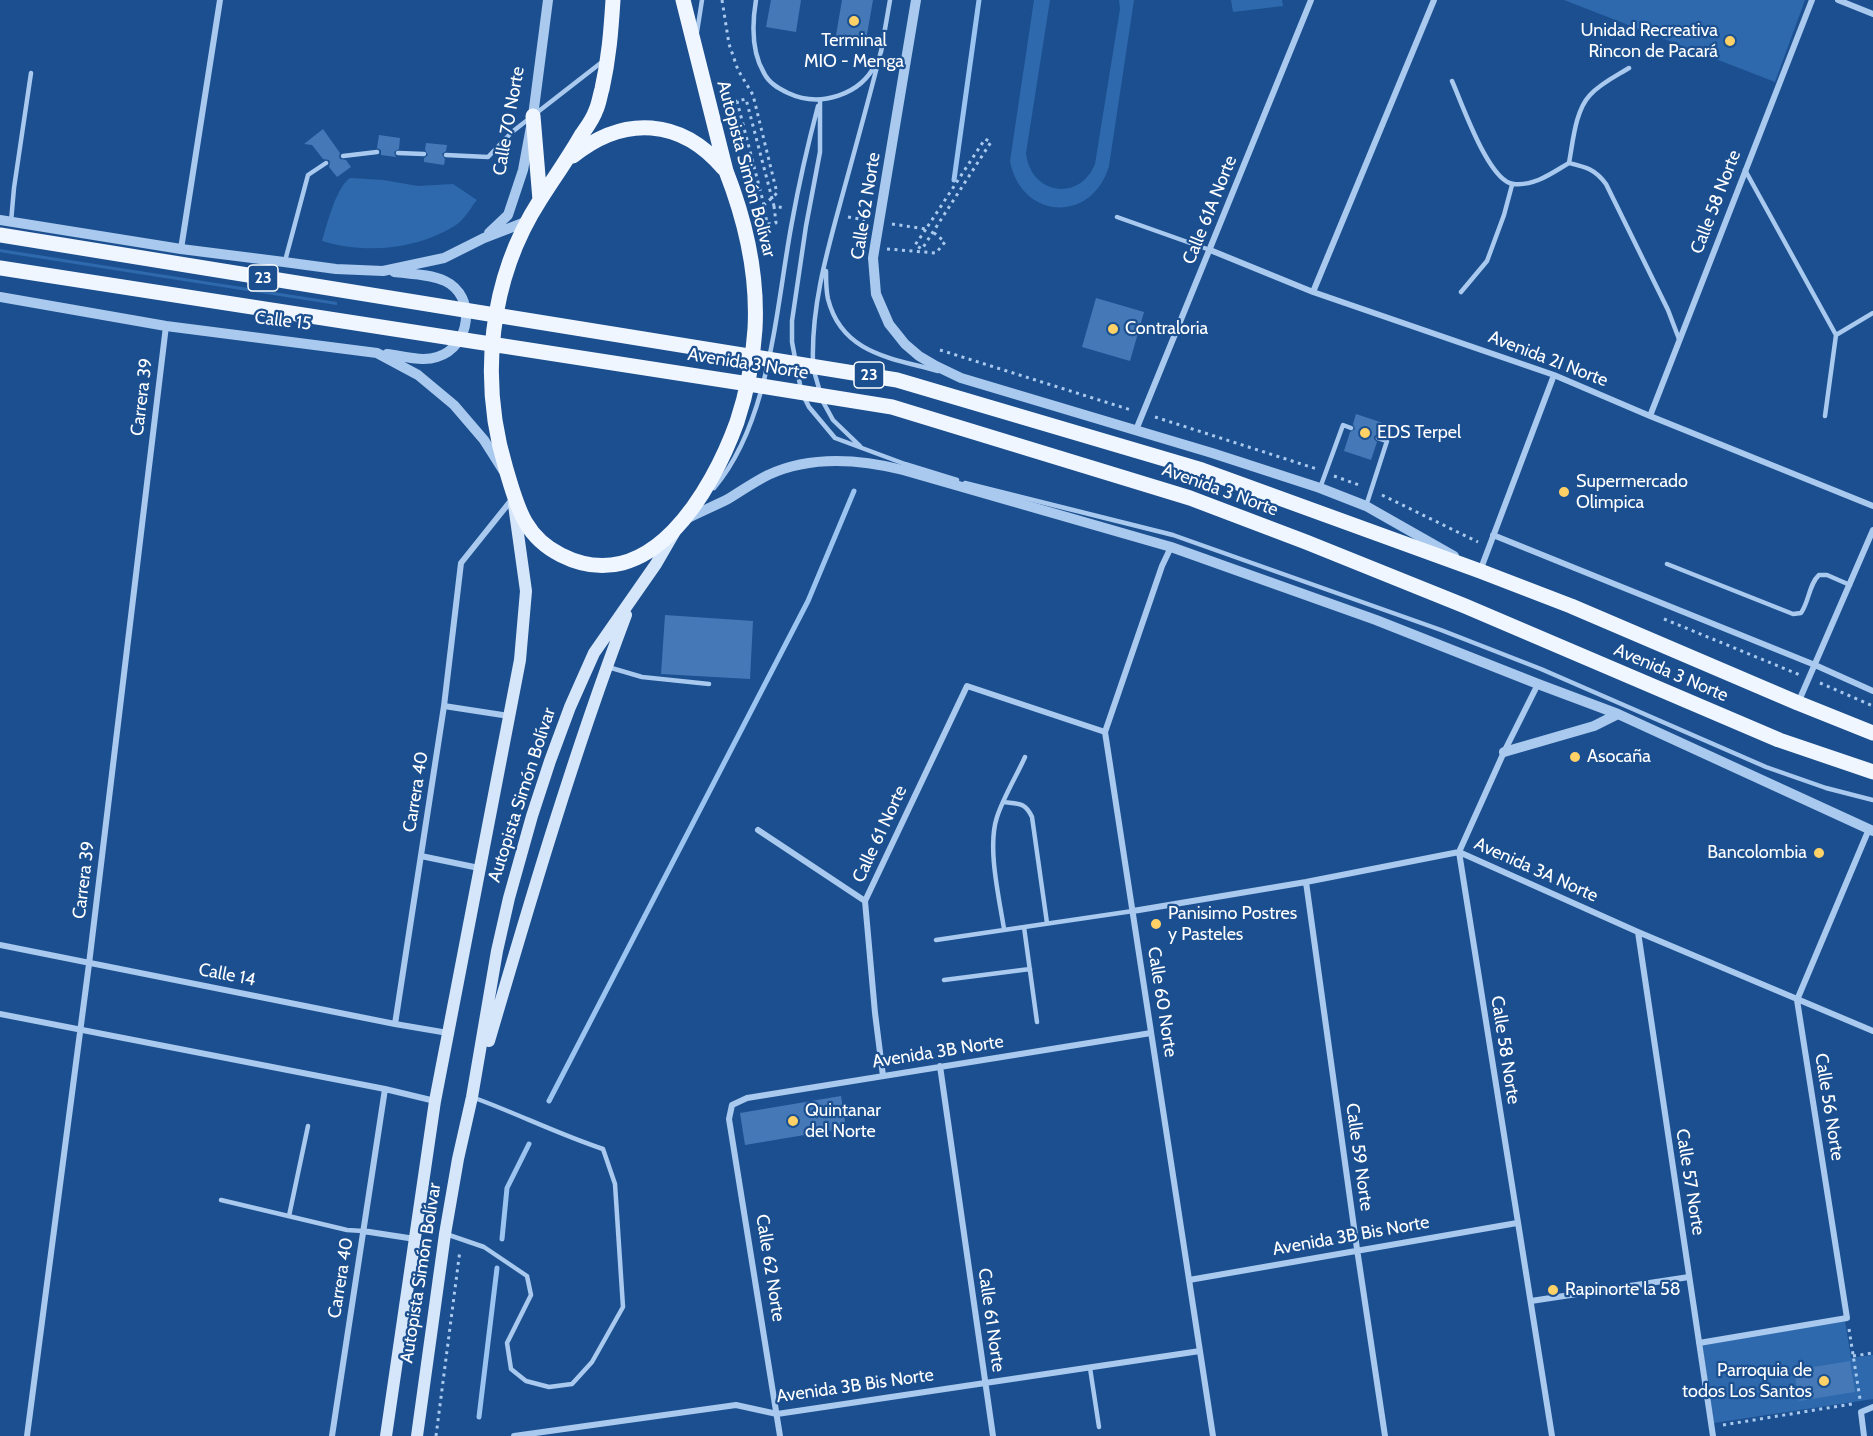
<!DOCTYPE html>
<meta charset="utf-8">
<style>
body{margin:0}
canvas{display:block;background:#1b4f8f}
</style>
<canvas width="1873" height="1436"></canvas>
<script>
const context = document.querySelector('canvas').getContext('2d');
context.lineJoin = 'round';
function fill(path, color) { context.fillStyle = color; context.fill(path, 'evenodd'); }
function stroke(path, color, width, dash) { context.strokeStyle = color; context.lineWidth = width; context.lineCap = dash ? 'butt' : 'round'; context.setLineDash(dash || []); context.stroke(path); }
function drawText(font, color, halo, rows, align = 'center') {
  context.font = font + ' Cabin,sans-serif'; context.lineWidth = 4.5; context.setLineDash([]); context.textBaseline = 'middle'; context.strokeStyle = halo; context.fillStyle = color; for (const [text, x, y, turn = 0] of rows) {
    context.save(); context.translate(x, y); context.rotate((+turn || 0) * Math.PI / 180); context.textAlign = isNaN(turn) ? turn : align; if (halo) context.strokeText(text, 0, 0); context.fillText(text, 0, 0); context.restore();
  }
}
fill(new Path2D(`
 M 1034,0 L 1050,0 L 1026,153 C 1030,194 1079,203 1095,164 L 1120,9 L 1119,0 L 1134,0 L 1109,166 C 1092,224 1021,220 1010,161 Z
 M 1231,0 L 1282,0 L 1283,6 L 1233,12 Z
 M 1564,0 L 1805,0 L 1775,82 Z
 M 350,178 L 383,180 L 418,186 L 453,184 L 477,200 C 471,207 465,219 456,225 C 417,250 366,254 322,241 C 327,225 336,187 350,178 Z
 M 0,249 L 337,302 L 337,305 L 5,253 L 0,252 Z
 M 1845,1321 L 1851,1358 L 1873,1355 L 1873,1399 L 1714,1423 L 1702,1344 Z`), '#2e69ad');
stroke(new Path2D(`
 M 954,180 L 979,0
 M 549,1101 L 808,601 L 854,491
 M 502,1239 L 507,1188 L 529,1144
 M 479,1417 L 497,1268`), '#9cc4f0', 5);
fill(new Path2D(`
 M 771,0 L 801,0 L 796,32 L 766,27 Z
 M 842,0 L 873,0 L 865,46 L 835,41 Z
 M 323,129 L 340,153 L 339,156 L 340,159 L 346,160 L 351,167 L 337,177 L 329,167 L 330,163 L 329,160 L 323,159 L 312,145 L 304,144 Z
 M 379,135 L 400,138 L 399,149 L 394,152 L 396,157 L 381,155 L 381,150 L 377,148 Z
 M 426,143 L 447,145 L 446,151 L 442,154 L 445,159 L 444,165 L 424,162 L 424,158 L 428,155 L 425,150 Z
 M 1096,298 L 1144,312 L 1130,361 L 1082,347 Z
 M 1356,414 L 1383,423 L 1380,434 L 1374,436 L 1374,439 L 1377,442 L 1371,460 L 1344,451 L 1350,432 L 1355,429 L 1353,424 Z
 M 665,615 L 753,621 L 750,679 L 661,674 Z
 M 841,1096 L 846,1128 L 745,1145 L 740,1113 Z
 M 1850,1361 L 1855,1392 L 1799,1401 L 1794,1370 Z`), '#4478b7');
stroke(new Path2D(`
 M 722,0 L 729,44 L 738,70 L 753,95 L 777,193 L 764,205
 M 774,206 L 776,223 L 767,224 L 764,205 L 737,101 L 746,99 L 774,206 L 785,208
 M 848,217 L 865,220
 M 892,224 L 926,229 L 985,139 L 991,142 L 922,249 L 915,245 L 926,229
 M 887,249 L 936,253 L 945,242 L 933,232
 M 940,350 L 1131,410
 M 1155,417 L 1317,469
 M 1334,476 L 1362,486
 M 1382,495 L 1478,542
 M 1664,619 L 1800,675
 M 1820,683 L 1873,706
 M 1849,1329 L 1860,1399
 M 1853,1356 L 1873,1353
 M 1723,1425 L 1852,1404
 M 436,1436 L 460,1250`), '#a9c9ee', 3, [3, 4.5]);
stroke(new Path2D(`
 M 756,0 C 752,24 751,51 764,73 C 769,83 778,88 788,93 C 820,108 861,95 876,63
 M 697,32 L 702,0
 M 881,52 L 890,0
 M 1452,81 C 1462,103 1489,183 1514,184 C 1535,186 1552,173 1569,163 C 1586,167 1595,169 1606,184 L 1668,310 L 1679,339
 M 398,153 L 424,154
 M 446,155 L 488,157 L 512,132 L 602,62
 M 343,156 L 377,152
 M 1569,163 C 1573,142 1575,111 1590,95 C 1601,83 1616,76 1629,68
 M 1745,170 L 1836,335 L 1825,416
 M 1117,217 L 1210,250
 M 11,222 L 14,188 L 31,73
 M 285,261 L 308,175 L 326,163
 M 826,271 C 826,280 826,290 828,299 C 842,354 892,358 938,371
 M 1461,292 L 1487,261 L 1504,215 L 1512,185
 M 1836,335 L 1873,313
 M 813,363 C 811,305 828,248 843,193 C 856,146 869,99 881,51
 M 814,371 L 820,392
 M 801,390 L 792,342 L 792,321 L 806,226 L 820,152 L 820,100
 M 804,397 L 809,407 L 835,438 L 905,464 L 957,480
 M 822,400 L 833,420 L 860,446
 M 965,483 L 1173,535 L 1441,630 L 1541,669 L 1766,767 L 1826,788 L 1873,800
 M 714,488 C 771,421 776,306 792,222 C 799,183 808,144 818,106
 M 1320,488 L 1343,425 L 1351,428
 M 1366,506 L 1387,441 L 1378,438
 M 1667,564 L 1793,614 L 1801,613 C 1809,602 1809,584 1819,575 L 1827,575 L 1850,585
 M 608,667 L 642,677 L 709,684
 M 1003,802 C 1019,804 1025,802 1032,817 L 1047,923
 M 1024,927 L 1037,1022
 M 1004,929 C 999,897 987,847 997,817 C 1004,796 1016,777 1025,757
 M 936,940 L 1133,911
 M 944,980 L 1030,969
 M 221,1200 L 347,1230 L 363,1231
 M 289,1216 L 308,1126
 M 446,1234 L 484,1247 L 527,1276 L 531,1295 L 507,1343 L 511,1369 L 526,1381 L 549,1387 L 572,1384 L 592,1362 L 623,1307 L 615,1184 L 603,1149 C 558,1134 516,1113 472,1097
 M 1090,1368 L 1099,1427`), '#a9c9ee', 4.5);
stroke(new Path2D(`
 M 1838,0 L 1873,14
 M 181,249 L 220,0
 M 1210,250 L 1313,292 L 1554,375 L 1650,416 L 1873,506
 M 1313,292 L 1434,0
 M 1650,416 L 1812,0
 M 1136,430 L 1311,0
 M 1493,535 L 1815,665 L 1873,691
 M 1171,547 L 1162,566 L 1105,732 L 1213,1436
 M 1480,571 L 1554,375
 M 1538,684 L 1504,752 L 1459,852 L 1552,1436
 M 1798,703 L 1873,530
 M 444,706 L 509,716
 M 758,830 L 865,901
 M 421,856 L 479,868
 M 1306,882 L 1357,1249 L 1385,1436
 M 1133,911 L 1306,882 L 1459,852 L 1638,932 L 1873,1031
 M 1638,932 L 1713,1436
 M 0,945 L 395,1024 L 448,1033
 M 0,1014 L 385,1089 L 435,1101
 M 395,1024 L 444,706 L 461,563 L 513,498
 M 940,1066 L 993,1436
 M 883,1076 L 875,1013 L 865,901 L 967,686 L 1105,732
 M 363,1231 L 415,1239
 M 1189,1280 L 1517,1223
 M 1531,1301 L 1689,1277
 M 1699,1343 L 1847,1318 L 1797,1000 L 1869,829
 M 27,1436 L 89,964 L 166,326
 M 332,1436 L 385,1089
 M 514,1436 L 736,1405 L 777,1414 L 1200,1351
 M 780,1436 L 729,1119 L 732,1105 L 747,1098 L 1151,1033
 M 1864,1436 L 1861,1412 L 1873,1407`), '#a9c9ee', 6);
stroke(new Path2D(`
 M 916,0 L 873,258 L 876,294 L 889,324 L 905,344 L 919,356 L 936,366 L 961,378 L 1212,453 L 1320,488 L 1366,506 L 1454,556
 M 0,220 L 181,249 L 284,262 L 336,269 L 383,271 L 444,258 L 484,238 L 528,221
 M 489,233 L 508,215 L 523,170 L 533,116 L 548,0
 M 0,297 L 166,326 L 377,353 L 418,375 L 454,405 L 484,440 L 503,470
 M 387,354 C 403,356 422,362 437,357 C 471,347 477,296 445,281 C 430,274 411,274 394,272
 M 686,519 C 700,512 714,506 728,499 C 741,491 754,482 768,475 C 811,455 859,459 903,470 L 1171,547 L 1376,620 L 1538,684 L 1618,714 L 1873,831
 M 1504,752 L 1594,726 L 1618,714`), '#a9c9ee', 10);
stroke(new Path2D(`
 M 489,1041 C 531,898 573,755 626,615
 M 386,1436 L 435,1101 L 520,660 L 526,591 L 514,505
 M 417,1436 L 445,1234 L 458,1159 L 472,1097 L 497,951 L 509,898 L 532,816 L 550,761 L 570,707 L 594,653 L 656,564 L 674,533`), '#d6e6fa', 12);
stroke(new Path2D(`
 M 613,0 C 611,31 609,58 602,89 C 600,95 599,104 596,110 C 593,119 587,127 582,134 C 569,157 554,178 540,200 C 489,279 479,380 506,469 C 517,505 523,536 561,555 C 650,600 712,491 737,422 C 747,392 753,360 755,329 C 758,274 746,222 726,171 L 683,0
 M 533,116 L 540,200
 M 573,156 C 624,115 681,118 724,169
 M 0,235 L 897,380 L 1202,470 L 1480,571 L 1571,606 L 1798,703 L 1873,733
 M 0,268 L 755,385 L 892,407 L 1190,498 L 1306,542 L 1465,606 L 1779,740 L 1873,772`), '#f0f6ff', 15);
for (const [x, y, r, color] of [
 [854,21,6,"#ffd166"],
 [1730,41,6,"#ffd166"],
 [1113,329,6,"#ffd166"],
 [1365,433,6,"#ffd166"],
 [1564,492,6,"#ffd166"],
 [1575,757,6,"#ffd166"],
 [1819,853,6,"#ffd166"],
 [1156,924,6,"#ffd166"],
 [793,1121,6,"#ffd166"],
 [1553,1290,6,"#ffd166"],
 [1824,1381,6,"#ffd166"]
]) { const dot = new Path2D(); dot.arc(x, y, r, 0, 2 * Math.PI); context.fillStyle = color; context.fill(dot); stroke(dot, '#1b4f8f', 2); }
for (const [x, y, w] of [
 [263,278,30],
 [869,375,30]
]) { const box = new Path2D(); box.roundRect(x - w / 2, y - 13, w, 26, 4.5); context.fillStyle = '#1b4f8f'; context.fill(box); stroke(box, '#fff', 1.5); }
drawText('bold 16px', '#fff', null, [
 ["23",263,278],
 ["23",869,375]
]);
drawText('18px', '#fff', '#1b4f8f', [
 ["Unidad Recreativa",1718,31,"right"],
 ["Rincon de Pacará",1718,52,"right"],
 ["Terminal",854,41,"center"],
 ["MIO - Menga",854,62,"center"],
 ["Contraloria",1125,329],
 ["EDS Terpel",1377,433],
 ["Supermercado",1576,482],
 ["Olimpica",1576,503],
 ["Asocaña",1587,757],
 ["Bancolombia",1807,853,"right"],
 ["Panisimo Postres",1168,914],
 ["y Pasteles",1168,935],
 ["Quintanar",805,1111],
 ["del Norte",805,1132],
 ["Rapinorte la 58",1565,1290],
 ["Parroquia de",1812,1371,"right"],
 ["todos Los Santos",1812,1392,"right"]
], 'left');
drawText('18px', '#fff', '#1b4f8f', [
 ["Calle 70 Norte",509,121,-80],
 ["Autopista Simón Bolívar",746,169,75],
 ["Calle 58 Norte",1716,202,-69],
 ["Calle 62 Norte",866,206,-81],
 ["Calle 61A Norte",1210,210,-68],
 ["Calle 15",283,321,7],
 ["Avenida 2I Norte",1548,359,21],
 ["Avenida 3 Norte",748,364,9],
 ["Carrera 39",142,397,-83],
 ["Avenida 3 Norte",1220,490,20],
 ["Avenida 3 Norte",1671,673,23],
 ["Carrera 40",416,792,-81],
 ["Autopista Simón Bolívar",522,795,-72],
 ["Calle 61 Norte",880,834,-65],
 ["Avenida 3A Norte",1536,870,24],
 ["Carrera 39",84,880,-83],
 ["Calle 14",227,975,11],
 ["Calle 60 Norte",1162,1002,81],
 ["Calle 58 Norte",1505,1050,81],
 ["Avenida 3B Norte",938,1052,-9],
 ["Calle 56 Norte",1829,1107,81],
 ["Calle 59 Norte",1359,1157,82],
 ["Calle 57 Norte",1690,1182,81],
 ["Avenida 3B Bis Norte",1351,1236,-10],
 ["Calle 62 Norte",770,1268,81],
 ["Autopista Simón Bolívar",421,1273,-81],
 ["Carrera 40",341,1278,-81],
 ["Calle 61 Norte",991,1320,82],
 ["Avenida 3B Bis Norte",855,1386,-8]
]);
</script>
